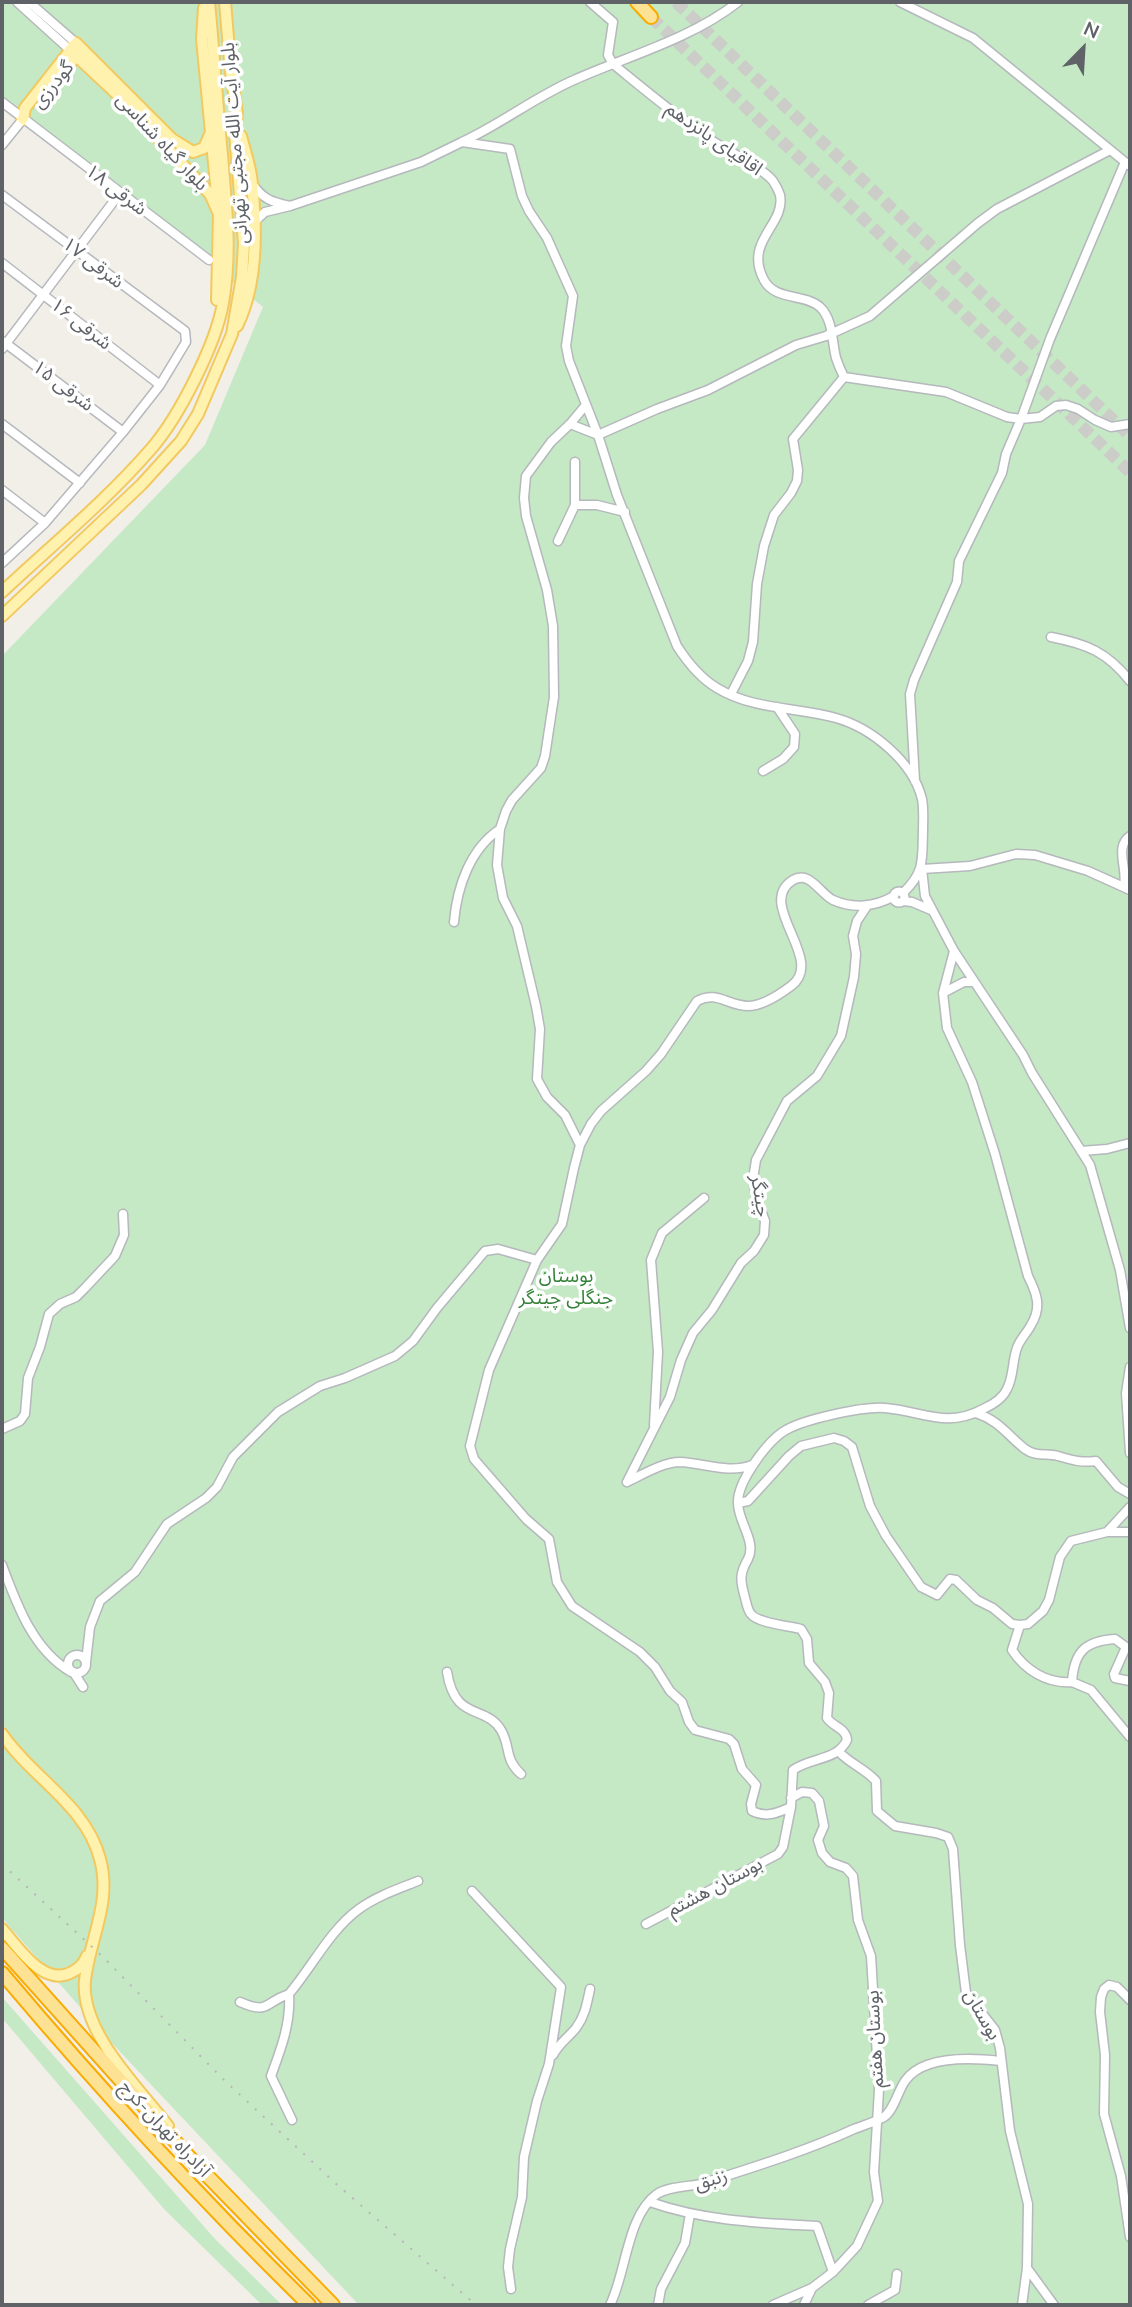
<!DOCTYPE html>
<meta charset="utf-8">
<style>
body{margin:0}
#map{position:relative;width:1132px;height:2307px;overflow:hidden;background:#f1efe8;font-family:Mulish,sans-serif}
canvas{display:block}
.frame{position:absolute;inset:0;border:4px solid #5f6368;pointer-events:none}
.north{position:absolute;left:1048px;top:14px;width:70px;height:70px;-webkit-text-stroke:5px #fff;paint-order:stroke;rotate:24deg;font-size:19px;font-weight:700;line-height:28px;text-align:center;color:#5f6368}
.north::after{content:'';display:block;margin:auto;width:24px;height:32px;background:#5f6368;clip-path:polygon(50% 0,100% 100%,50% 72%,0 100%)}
</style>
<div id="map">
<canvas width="1132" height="2307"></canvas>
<div class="frame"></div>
<div class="north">N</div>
</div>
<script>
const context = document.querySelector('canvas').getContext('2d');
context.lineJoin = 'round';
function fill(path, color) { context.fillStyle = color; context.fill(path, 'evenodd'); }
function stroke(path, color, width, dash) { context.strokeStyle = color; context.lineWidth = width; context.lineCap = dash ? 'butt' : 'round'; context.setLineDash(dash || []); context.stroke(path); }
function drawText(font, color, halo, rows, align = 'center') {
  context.font = font + ' Mulish,"Noto Sans Arabic",sans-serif'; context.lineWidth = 7; context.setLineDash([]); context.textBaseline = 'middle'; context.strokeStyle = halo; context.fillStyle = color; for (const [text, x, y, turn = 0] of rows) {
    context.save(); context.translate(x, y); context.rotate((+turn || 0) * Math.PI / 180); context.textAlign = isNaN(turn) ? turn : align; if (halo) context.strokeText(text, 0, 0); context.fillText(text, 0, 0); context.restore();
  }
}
fill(new Path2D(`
 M 2,2 L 1130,2 L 1130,2305 L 359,2305 L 108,2039 L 2,1918 L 2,656 L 205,445 L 263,307 L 2,98 Z
 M 2,1997 L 215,2239 L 282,2305 L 262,2305 L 164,2209 L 2,2018 Z`), '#c5e8c5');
stroke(new Path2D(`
 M 676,2 L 1130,436
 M 651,17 L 1130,472`), '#ccccc8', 12, [12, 6]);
const minor = new Path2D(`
 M 17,2 L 70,50
 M 29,2 L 76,43
 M 590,2 L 613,22 L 608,55 L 613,64 C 645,90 677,117 711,140 C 726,150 763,168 773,181 C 775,184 779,192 780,195 C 786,225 743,241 764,280 C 775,301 804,293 820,307 C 833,319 832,342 836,358 C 838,364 841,371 844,377 L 946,392 L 1007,417 L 1021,419 L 1040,417 L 1056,406 L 1066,405 L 1078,409 L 1095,420 L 1111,427 L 1130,424
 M 900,2 L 973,38 L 1130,166
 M 2,102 L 209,260
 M 462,142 C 501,124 535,97 574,80 C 628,56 691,39 738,2
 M 2,145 L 23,119
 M 252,183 C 262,199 272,202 290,206 L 265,212 L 253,223
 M 2,195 L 185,331 L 186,342 L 160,385 L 123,432 L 45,523 L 2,563
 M 290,206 L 421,162 L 462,142 L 510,149 L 522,196 L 529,211 L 547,238 L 573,296 L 566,346 L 569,361 L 598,435 L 617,495 L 677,646 C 688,663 700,678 717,688 C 753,710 797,707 836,718 C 872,728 913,762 922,799 C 924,809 923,821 923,831 C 922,860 925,872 903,893
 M 2,263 L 160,385
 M 4,342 L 123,432
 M 2,349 L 120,193
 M 585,406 L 570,424 L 598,435 L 657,409 L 708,390 L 796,345 L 826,336 L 870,316 L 978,223 L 997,209 L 1110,150
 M 2,424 L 80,483
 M 570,424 L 551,442 L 526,476 L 524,498 L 526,516 L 547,590 L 553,626 L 554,697 L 545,756 L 541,768 L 512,800 L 506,811 L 500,829 L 497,865 L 503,898 L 517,926 L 536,1006 L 540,1029 L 537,1079 L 547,1097 L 565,1115 L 580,1145
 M 2,490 L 45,523
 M 575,505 L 597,505 L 625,512
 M 558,541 L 575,505 L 575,462
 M 1051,637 C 1087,644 1107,652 1130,681
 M 731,694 L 748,661 L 753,642 L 757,584 L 764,546 L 774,515 L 791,493 L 797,481 L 798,470 L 793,439 L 844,377
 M 763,771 L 783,759 L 794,747 L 795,734 L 777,707
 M 915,781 L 910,694 L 914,680 L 957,582 L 959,561 L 1002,473 L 1006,454 L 1021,419 L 1050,339 L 1125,162
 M 1124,886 C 1128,869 1114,847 1130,836
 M893.5 897a5.5 5.5 0 1 1 11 0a5.5 5.5 0 1 1-11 0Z
 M 894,896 C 875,907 853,909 833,900 C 820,894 810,870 793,880 C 754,904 827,960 791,986 C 779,995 762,1006 748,1006 C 728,1006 717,990 697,1001 L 661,1054 L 646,1071 L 601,1111 L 591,1124 L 580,1145 L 574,1168 L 562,1224 L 537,1260 L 489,1370 L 470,1446 L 474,1459 L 526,1519 L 549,1539 L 557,1582 L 572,1606 L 640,1652 L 655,1667 L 670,1691 L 682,1702 L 689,1722 L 695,1730 L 729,1739 L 734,1744 L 742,1769 L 756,1785 L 751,1804 L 752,1811 C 767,1818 777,1813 791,1807 L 793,1770 C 811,1757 837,1761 847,1740 C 846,1728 833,1727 827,1718 L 829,1693 L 825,1682 L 809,1663 L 807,1639 L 801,1629 C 790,1626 757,1623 751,1614 C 747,1610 746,1600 744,1594 C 740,1579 740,1573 748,1559 C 757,1542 738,1522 738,1503 C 737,1482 768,1440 786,1430 C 805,1419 864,1406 885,1408 C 922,1411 946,1429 983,1409 C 992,1405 1003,1398 1007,1389 C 1014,1376 1012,1361 1017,1348 C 1020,1339 1027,1333 1031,1325 C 1042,1307 1037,1294 1028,1276 L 995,1154 L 972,1082 L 947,1028 L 943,993 L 954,951 L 1023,1055 L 1032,1073 L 1090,1165 L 1120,1270 L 1130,1328
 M 903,901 L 912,902 L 931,910
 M 454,922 C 457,887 470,849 500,829
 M 954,951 L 925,896 L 922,869 L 970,866 L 1016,854 L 1035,855 L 1088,871 L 1130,890
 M 943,993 L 964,982 L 974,982
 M 1081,1151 L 1107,1149 L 1130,1143
 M 1130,1367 L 1126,1393 L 1130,1453
 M 976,1413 C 1000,1421 1007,1435 1025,1449 C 1036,1457 1046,1453 1058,1456 C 1072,1460 1081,1463 1096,1461 L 1118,1487 L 1130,1494
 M 654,1425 L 658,1352 L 651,1260 L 662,1233 L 704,1198
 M 2,1429 L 20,1421 L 25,1414 L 28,1378 L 40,1347 L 49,1314 L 60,1304 L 76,1297 L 85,1288 L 115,1256 L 124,1235 L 123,1214
 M 627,1482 L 670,1397 L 681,1360 L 693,1333 L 712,1310 L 741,1263 L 754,1251 L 764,1235 L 765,1221 L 757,1200 L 753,1179 L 756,1160 L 787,1101 L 817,1076 L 841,1036 L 854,977 L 856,954 L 853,936 L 857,921 L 867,906
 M 627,1482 C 642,1475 663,1462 680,1462 C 704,1463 729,1474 752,1465
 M 738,1503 L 748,1501 L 789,1456 L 801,1446 L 834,1438 L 844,1441 L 852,1447 L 870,1506 L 886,1536 L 921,1587 L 937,1595 L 950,1579 L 956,1580 L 977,1600 L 993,1608 L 1012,1624 L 1020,1625 L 1028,1624 L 1043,1611 L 1049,1600 L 1060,1557 L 1071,1541 L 1107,1532 L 1130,1532
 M 1107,1532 L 1130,1507
 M 2,1565 C 17,1605 33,1650 71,1672
 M 1020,1625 L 1012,1650 C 1025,1670 1047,1684 1072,1682 C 1074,1652 1085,1641 1115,1639 L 1126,1647 L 1114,1674 L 1115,1678 L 1130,1681
 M68 1664a9 9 0 1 1 18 0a9 9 0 1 1-18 0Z
 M 86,1662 L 90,1627 L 100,1601 L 135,1572 L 167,1524 L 206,1498 L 217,1487 L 233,1457 L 278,1412 L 320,1386 L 345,1378 L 395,1356 L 413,1341 L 437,1308 L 485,1251 L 498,1249 L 537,1260
 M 447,1672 C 455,1722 485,1704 501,1730 C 511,1747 504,1759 521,1774
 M 74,1673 L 83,1687
 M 1072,1682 L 1091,1690 L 1130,1737
 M 839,1752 C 852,1765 864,1768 876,1781 L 877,1811 L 895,1826 L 936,1833 L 948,1837 L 953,1849 L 960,1945 L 966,1993 L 995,2030 L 1000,2048 L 1010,2131 L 1028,2204 L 1027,2268 L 1022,2305
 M 791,1798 L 802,1792 L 812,1793 L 819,1801 L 824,1826 L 818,1840 L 822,1853 L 830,1862 L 846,1868 L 853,1876 L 858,1920 L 871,1956 L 879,2090 L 874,2172 L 878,2201 L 857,2246 L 833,2272 L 812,2288 L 804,2305
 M 472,1891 L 561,1987 L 549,2064 L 537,2101 L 524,2157 L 522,2197 L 510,2249 L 508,2267 L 511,2289
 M 646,1924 L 778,1854 L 783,1847 L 791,1807
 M 289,1994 C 291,2023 281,2049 271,2076 L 292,2120
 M 1130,2000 L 1117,1987 L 1109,1985 L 1104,1989 L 1101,1997 L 1100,2012 L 1105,2055 L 1104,2114 L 1121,2176 L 1130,2237
 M 240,2002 C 270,2015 264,2002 289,1994 C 312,1967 330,1930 359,1909 C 377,1896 398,1889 418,1881
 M 553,2055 C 559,2043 568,2038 576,2028 C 585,2016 587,2003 590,1989
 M 650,2202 C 704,2221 760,2223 817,2226 L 833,2272
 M 1027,2268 L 1054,2305
 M 610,2305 C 626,2274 627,2215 657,2194 C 669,2186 690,2187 704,2183 C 754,2167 806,2151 854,2129 C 864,2125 875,2122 884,2117 C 894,2110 898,2091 905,2081 C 923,2055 973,2058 1000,2061
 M 658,2305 L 661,2289 L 685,2243 L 690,2214
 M 773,2305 L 812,2288
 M 868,2305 L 895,2290 L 897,2274`);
const major = new Path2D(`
 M 204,8 L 202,39 L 218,205
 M 70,50 L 119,96 L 210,194 L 219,214 L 217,300
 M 44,96 L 80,51
 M 23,119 L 25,108 L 76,43 L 172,139 L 193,152 L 204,148 L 212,130
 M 237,326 C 258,284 257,230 252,184 C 251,168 245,152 241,136
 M 2,592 C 52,545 106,501 151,449 C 179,417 216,344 223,303 C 232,253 226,205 222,155 C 217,104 214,53 209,2
 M 2,616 L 141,485 L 181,441 L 198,414 L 232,334 L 242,277 L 244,244 L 235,133 L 237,113 L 231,73 L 225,2
 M 2,1734 C 32,1778 86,1805 100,1859 C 112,1902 90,1938 85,1980 C 80,2032 138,2087 168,2126
 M 2,1929 C 18,1947 44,1988 72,1972 C 79,1969 84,1963 87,1956`);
const highway = new Path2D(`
 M 637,2 L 651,17
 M 2,1948 L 191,2159 L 333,2305
 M 2,1973 C 99,2088 201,2199 309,2305`);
stroke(minor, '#b5b8bc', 11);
stroke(major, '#f2c960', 14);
stroke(highway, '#f9ab00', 16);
stroke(minor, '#fff', 8);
stroke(major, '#fff2af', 10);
stroke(highway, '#fde293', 12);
stroke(new Path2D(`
 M 2,1864 L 103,1957 L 222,2078 L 334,2182 L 476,2305`), '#b6b7b8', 2, [2, 9]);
drawText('19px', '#5f6368', '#fff', [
 ["گودرزی",53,85,-51],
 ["اقاقیای پانزدهم",714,139,35],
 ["بلوار گیاه شناسی",162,142,47],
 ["بلوار آیت الله مجتبی تهرانی",235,143,-94],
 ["۱۸ شرقی",116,190,37],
 ["۱۷ شرقی",93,263,37],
 ["۱۶ شرقی",81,324,38],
 ["۱۵ شرقی",63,386,37],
 ["چیتگر",760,1196,81],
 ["بوستان هشتم",715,1887,-28],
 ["بوستان",982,2015,60],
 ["بوستان هفتم",875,2039,-93],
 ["آزادراه تهران-کرج",165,2129,47],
 ["زنبق",711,2180,-16]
]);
drawText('19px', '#348238', '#fff', [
 ["بوستان",566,1276],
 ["جنگلی چیتگر",566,1298]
]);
</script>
